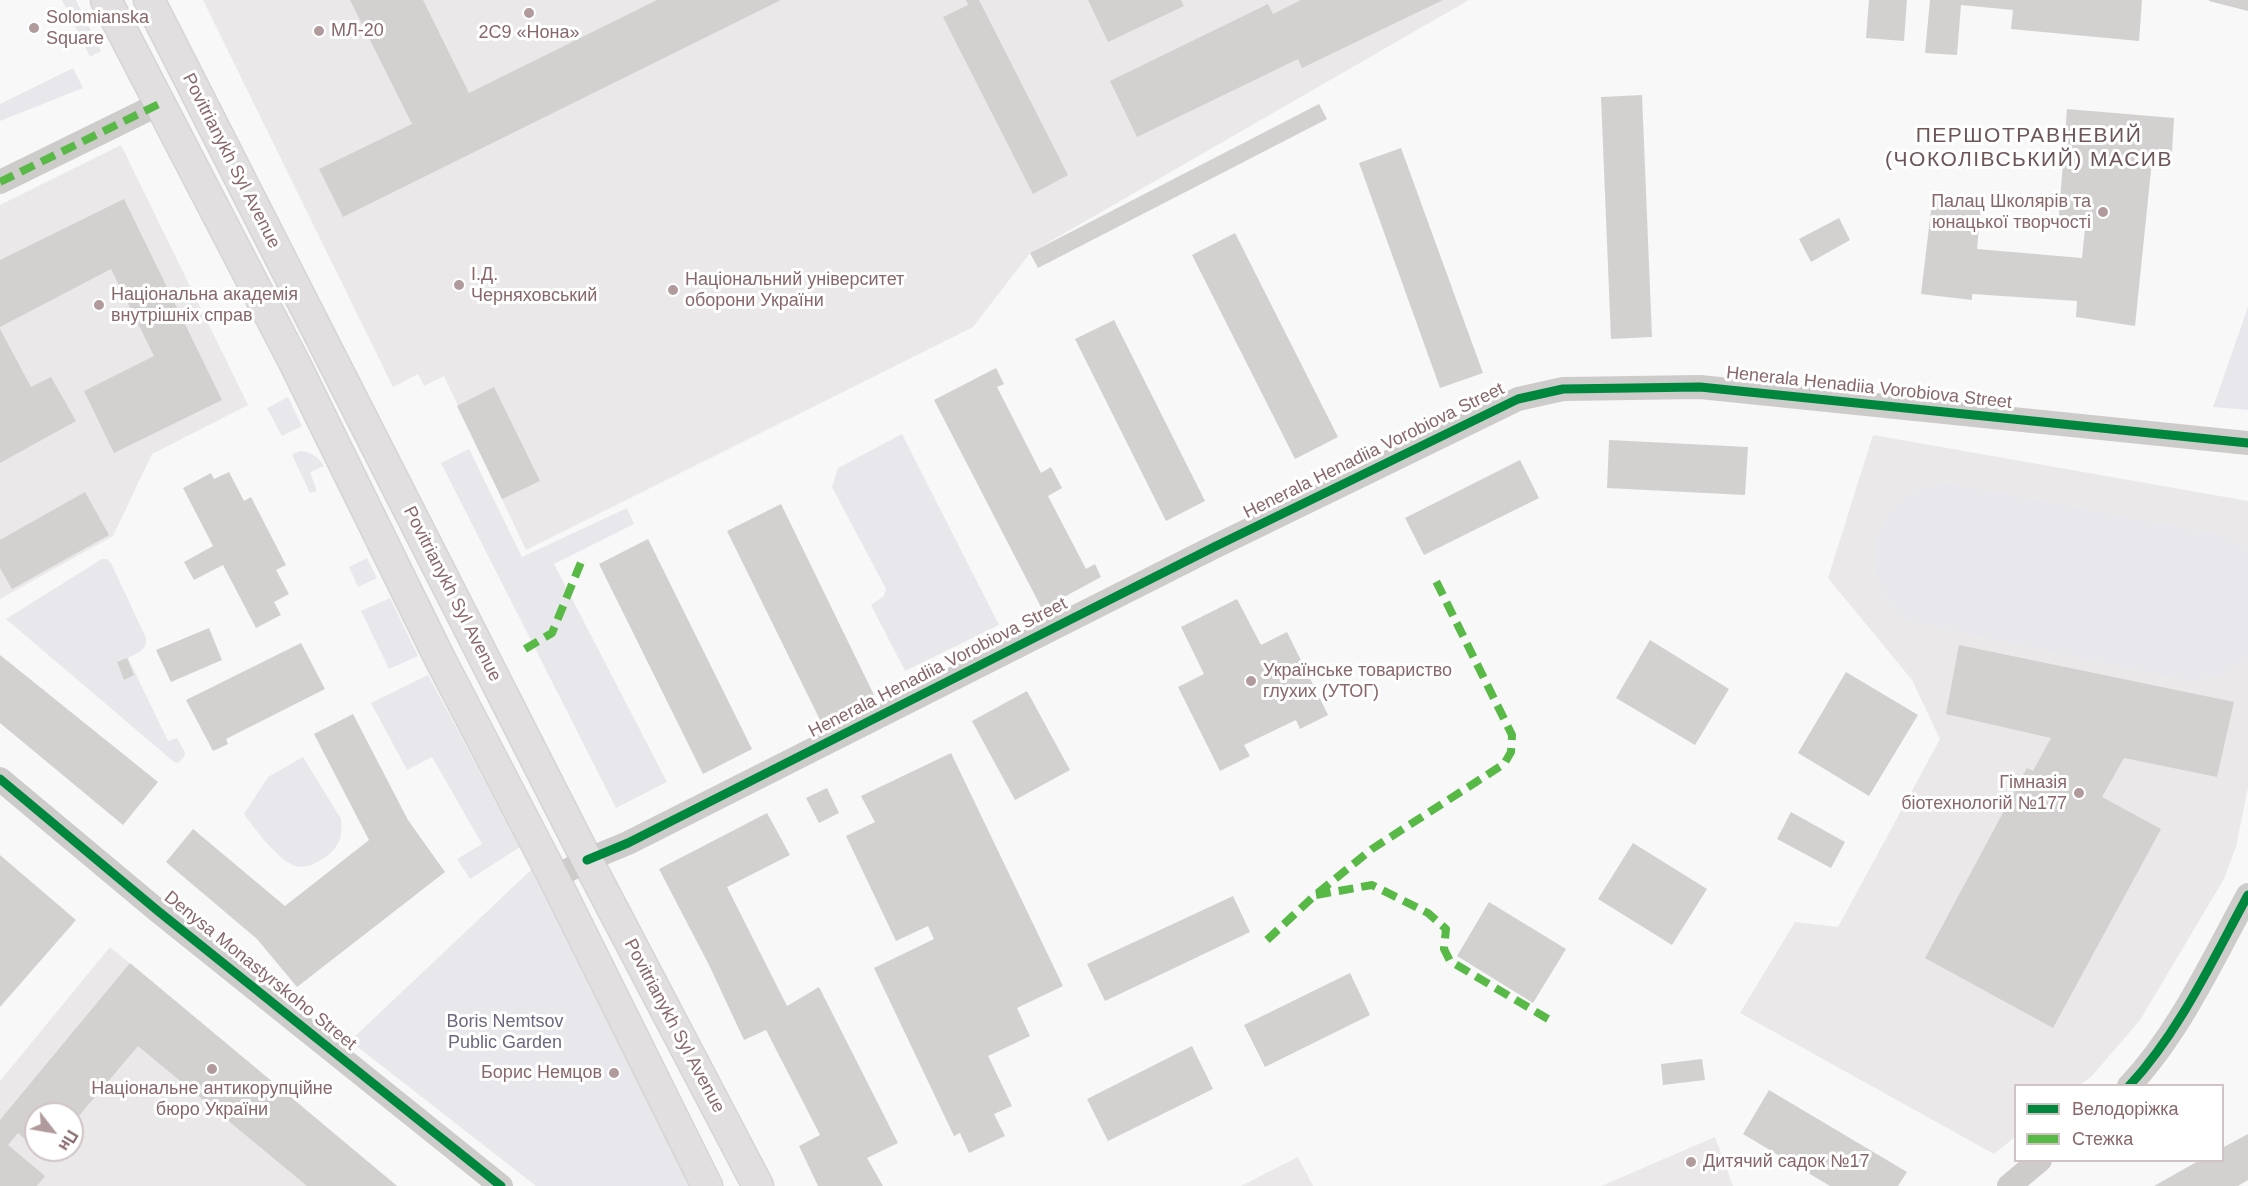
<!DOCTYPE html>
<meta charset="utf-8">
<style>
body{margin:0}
#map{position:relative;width:2248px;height:1186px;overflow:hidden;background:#f8f8f8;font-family:Arial,sans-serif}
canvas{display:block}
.legend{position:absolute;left:2014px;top:1084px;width:210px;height:78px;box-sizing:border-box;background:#fff;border:2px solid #d0c3c3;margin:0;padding:8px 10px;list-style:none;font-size:18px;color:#89686a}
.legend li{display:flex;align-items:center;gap:12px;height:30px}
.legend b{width:30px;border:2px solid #d0c3c3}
.north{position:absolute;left:24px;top:1102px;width:60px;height:60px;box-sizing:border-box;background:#fff;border:2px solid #d0c3c3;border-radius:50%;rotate:121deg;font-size:16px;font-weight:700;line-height:24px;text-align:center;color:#89686a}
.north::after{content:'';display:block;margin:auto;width:21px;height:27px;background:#b09a9c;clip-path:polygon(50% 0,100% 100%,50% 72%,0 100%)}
</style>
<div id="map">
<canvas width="2248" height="1186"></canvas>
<ul class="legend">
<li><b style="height:8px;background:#00873e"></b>Велодоріжка</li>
<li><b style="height:8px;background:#58b947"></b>Стежка</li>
</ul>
<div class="north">Пн</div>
</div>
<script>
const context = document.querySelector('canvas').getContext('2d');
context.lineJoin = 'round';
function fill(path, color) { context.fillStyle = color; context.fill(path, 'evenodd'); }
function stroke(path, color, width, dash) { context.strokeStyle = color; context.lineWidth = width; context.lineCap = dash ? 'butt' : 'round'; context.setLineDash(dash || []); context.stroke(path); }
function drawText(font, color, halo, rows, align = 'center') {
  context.font = font + ' Arial,sans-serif'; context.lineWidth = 6; context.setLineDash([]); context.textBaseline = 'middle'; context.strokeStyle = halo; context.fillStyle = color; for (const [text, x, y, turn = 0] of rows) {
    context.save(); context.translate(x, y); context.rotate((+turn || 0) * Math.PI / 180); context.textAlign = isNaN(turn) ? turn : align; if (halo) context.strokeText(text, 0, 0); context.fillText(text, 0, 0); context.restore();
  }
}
fill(new Path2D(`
 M 203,0 L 1469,0 L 1030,253 L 973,327 L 526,550 L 444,376 L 424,386 L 418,374 L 393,387 Z
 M 121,145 L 248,405 L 152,454 L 113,536 L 0,599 L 0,205 Z
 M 1873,435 L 2248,501 L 2248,788 L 2236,847 L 2224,879 L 2140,1020 L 2092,1076 L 2080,1085 L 2016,1086 L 2015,1137 L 1994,1154 L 1740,1013 L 1795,922 L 1838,927 L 1940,739 L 1912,680 L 1828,578 Z
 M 110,947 L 397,1186 L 0,1186 L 0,1081 ZM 36,1114 L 72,1114 L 72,1150 L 36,1150 Z
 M 1715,1137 L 1733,1186 L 1601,1186 Z
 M 1298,1157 L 1313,1186 L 1241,1186 Z`), '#eae8e8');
fill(new Path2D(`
 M 62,0 L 76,0 L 101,51 L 90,57 Z
 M 73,68 L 83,88 L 0,121 L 0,104 Z
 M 2248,307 L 2248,410 L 2213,407 Z
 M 288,397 L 302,426 L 282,436 L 267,408 Z
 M 902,434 L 999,625 L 905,671 L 871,605 L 884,596 L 886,589 L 832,487 L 838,468 Z
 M 469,449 L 522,557 L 627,508 L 634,524 L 554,564 L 667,782 L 616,808 L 441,463 Z
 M 299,451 C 312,452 317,456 324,466 L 310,472 L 317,491 L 310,493 L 292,455 Z
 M 1947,483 L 2229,537 L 2245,548 L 2248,553 L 2248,656 L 2226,672 L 2189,681 L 1907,621 C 1901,615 1893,608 1888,601 C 1864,564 1874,512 1915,491 C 1924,486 1937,486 1947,483 Z
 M 367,558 L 377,578 L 358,587 L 349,567 Z
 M 102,559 L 107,559 L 111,563 L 146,638 C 147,651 137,653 128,658 L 168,741 L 177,738 L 185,752 L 184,757 L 178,763 L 174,762 L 6,619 Z
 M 390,598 L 418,656 L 389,669 L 361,611 Z
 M 428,675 L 520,847 L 470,879 L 457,859 L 482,844 L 432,757 L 407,770 L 371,703 Z
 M 303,757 L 341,819 C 343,835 340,846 327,856 C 319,862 306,869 296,866 C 278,861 255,829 244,814 L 268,777 Z
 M 532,869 L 698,1186 L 536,1186 L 350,1041 Z`), '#e8e8ec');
fill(new Path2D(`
 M 350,0 L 423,0 L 469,93 L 657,0 L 781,0 L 343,217 L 319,169 L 412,124 Z
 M 966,0 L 979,0 L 1068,175 L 1033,194 L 943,17 L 968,5 Z
 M 1088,0 L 1181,0 L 1184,6 L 1108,42 Z
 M 1301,0 L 1443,0 L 1302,68 L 1298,59 L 1137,137 L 1110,81 L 1268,4 L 1273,14 Z
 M 1869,0 L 1907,0 L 1904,41 L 1866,38 Z
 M 1930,0 L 2142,0 L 2139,41 L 2011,29 L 2013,10 L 1961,5 L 1957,55 L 1925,53 Z
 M 2209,0 L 2248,0 L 2248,11 L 2209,1 Z
 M 1642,95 L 1652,337 L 1611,339 L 1601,97 Z
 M 1319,104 L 1327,119 L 1038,268 L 1030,253 Z
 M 2067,109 L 2174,118 L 2172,152 L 2153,151 L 2135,326 L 2076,317 L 2077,301 L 1972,294 L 1972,300 L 1921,294 L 1933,194 L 1982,197 L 1977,249 L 2082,258 L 2085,229 L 2058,227 Z
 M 1401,148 L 1483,373 L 1440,388 L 1359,163 Z
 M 124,199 L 222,400 L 114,453 L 84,391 L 154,356 L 111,269 L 0,327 L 0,260 Z
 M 1839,218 L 1850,240 L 1811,262 L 1799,239 Z
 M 1235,233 L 1338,437 L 1295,459 L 1192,255 Z
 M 1114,320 L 1205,501 L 1166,521 L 1075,339 Z
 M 0,329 L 31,387 L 51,377 L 76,421 L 0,463 Z
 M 996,368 L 1004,384 L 997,387 L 1041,473 L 1051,467 L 1062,488 L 1048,496 L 1086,569 L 1095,564 L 1101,577 L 1042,609 L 934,400 Z
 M 494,387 L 540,481 L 502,499 L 457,406 Z
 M 1609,440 L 1748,447 L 1745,495 L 1607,488 Z
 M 1520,460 L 1539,498 L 1424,555 L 1405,518 Z
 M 229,472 L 244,501 L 251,497 L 286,565 L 276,570 L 289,594 L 274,602 L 281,615 L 256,628 L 223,565 L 194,580 L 184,562 L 213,546 L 183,488 L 211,473 L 214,479 Z
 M 85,492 L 109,535 L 12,589 L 0,568 L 0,540 Z
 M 781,504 L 874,695 L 821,722 L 727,531 Z
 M 648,539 L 752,749 L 703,774 L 599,564 Z
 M 1237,599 L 1261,645 L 1287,632 L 1328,715 L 1300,729 L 1296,720 L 1244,745 L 1250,756 L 1220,771 L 1178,687 L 1204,674 L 1181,627 Z
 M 209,628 L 222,660 L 171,682 L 156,650 Z
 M 1650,640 L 1729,689 L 1695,745 L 1616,698 Z
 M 301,643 L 325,689 L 226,739 L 228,744 L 213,751 L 186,700 Z
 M 1959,645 L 2234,702 L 2217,777 L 2124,758 L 2102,797 L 2161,829 L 2053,1028 L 1925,958 L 2027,768 L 2033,771 L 2051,738 L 1946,714 Z
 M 0,655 L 158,782 L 123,825 L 0,723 Z
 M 127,658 L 134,675 L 124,680 L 117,662 Z
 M 1846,672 L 1918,715 L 1869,796 L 1798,753 Z
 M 1027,691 L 1070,770 L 1015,800 L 972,721 Z
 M 353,714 L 408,820 L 445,872 L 297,987 L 257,939 L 166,862 L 193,829 L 285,906 L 369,840 L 314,734 Z
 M 951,753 L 1063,986 L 1017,1008 L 1030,1036 L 988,1056 L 1012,1106 L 994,1114 L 1005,1136 L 969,1153 L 960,1133 L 954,1136 L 874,968 L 934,939 L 928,926 L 896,941 L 846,836 L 875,822 L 861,796 Z
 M 827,788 L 839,813 L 819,823 L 806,798 Z
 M 1791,812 L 1845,842 L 1831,868 L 1777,839 Z
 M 767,813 L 790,855 L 727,887 L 787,1006 L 819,987 L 898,1143 L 867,1158 L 883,1186 L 818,1186 L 799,1146 L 820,1135 L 766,1030 L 744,1040 L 709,965 L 659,869 Z
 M 1633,843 L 1707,889 L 1672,945 L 1598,899 Z
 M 0,855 L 76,920 L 0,1007 Z
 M 1233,896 L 1250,932 L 1105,1001 L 1087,964 Z
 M 1489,902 L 1566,949 L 1533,1003 L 1457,956 Z
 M 130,963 L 286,1093 L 397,1186 L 307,1186 L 138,1046 L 72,1124 L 72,1114 L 36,1114 L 36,1149 L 18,1133 L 8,1145 L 45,1176 L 37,1186 L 0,1186 L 0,1120 Z
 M 1350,973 L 1370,1015 L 1265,1067 L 1244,1025 Z
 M 1192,1046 L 1213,1089 L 1108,1141 L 1087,1099 Z
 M 1702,1059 L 1705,1080 L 1663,1085 L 1661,1064 Z
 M 1769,1090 L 1907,1172 L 1898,1186 L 1830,1186 L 1743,1134 Z
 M 2248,1134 L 2248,1180 L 2238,1186 L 2154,1186 L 2200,1160 L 2222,1160 L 2222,1148 Z`), '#d3d0d0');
const major = new Path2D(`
 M 106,0 L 295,364 L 439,657 L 554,878 L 707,1186
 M 149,0 L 587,860 L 758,1186`);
stroke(major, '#d6d4d4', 33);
stroke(new Path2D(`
 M 0,182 L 159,104
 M 0,779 L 158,911 L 501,1186
 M 554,878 L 587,860 L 628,843 L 1214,547 L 1518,399 L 1563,389 L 1700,387 L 2248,443
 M 2129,1086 C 2179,1033 2213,959 2248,895
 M 2009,1186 L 2040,1160`), '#cecbcb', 24);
stroke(major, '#e1dfdf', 30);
stroke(new Path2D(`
 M 0,182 L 159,104
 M 525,649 L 552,633 L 582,560
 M 1316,895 L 1372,885 L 1428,913 L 1446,929 L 1444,949 L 1450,961 L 1548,1019
 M 1267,940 L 1314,896 L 1372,849 L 1504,764 L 1511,752 L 1512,735 L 1433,575`), '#58b947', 8, [15, 8]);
stroke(new Path2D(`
 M 0,779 L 158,911 L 501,1186
 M 587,860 L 628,843 L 1214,547 L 1518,399 L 1563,389 L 1700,387 L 2248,443
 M 2129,1086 C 2179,1033 2213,959 2248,895`), '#00873e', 9);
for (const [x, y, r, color] of [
 [529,13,6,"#b09a9c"],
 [34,28,6,"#b09a9c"],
 [319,31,6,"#b09a9c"],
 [2103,212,6,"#b09a9c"],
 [459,285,6,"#b09a9c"],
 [673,290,6,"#b09a9c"],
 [99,305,6,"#b09a9c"],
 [1251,681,6,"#b09a9c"],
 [2079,793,6,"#b09a9c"],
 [212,1069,6,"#b09a9c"],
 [614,1073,6,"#b09a9c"],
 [1691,1162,6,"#b09a9c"]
]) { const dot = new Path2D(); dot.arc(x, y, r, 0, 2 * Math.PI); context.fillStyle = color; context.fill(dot); stroke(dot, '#fff', 2); }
drawText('18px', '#89686a', '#fff', [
 ["Solomianska",46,18],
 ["Square",46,39],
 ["МЛ-20",331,31],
 ["2С9 «Нона»",529,33,"center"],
 ["Палац Школярів та",2091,202,"right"],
 ["юнацької творчості",2091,223,"right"],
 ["І.Д.",471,275],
 ["Черняховський",471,296],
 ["Національний університет",685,280],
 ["оборони України",685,301],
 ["Національна академія",111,295],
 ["внутрішніх справ",111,316],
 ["Українське товариство",1263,671],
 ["глухих (УТОГ)",1263,692],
 ["Гімназія",2067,783,"right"],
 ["біотехнологій №177",2067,804,"right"],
 ["Борис Немцов",602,1073,"right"],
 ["Національне антикорупційне",212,1089,"center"],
 ["бюро України",212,1110,"center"],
 ["Дитячий садок №17",1703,1162]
], 'left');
drawText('18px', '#89686a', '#fff', [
 ["Povitrianykh Syl Avenue",231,161,63],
 ["Henerala Henadiia Vorobiova Street",1869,388,6],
 ["Henerala Henadiia Vorobiova Street",1374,451,-26],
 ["Povitrianykh Syl Avenue",452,594,63],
 ["Henerala Henadiia Vorobiova Street",938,668,-27],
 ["Denysa Monastyrskoho Street",260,971,39],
 ["Povitrianykh Syl Avenue",674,1026,62]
]);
drawText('18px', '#6e677f', '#fff', [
 ["Boris Nemtsov",505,1022],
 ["Public Garden",505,1043]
]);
context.letterSpacing = '1.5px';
drawText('21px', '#6d5657', '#fff', [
 ["ПЕРШОТРАВНЕВИЙ",2029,136],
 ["(ЧОКОЛІВСЬКИЙ) МАСИВ",2029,160]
]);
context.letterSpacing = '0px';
</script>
